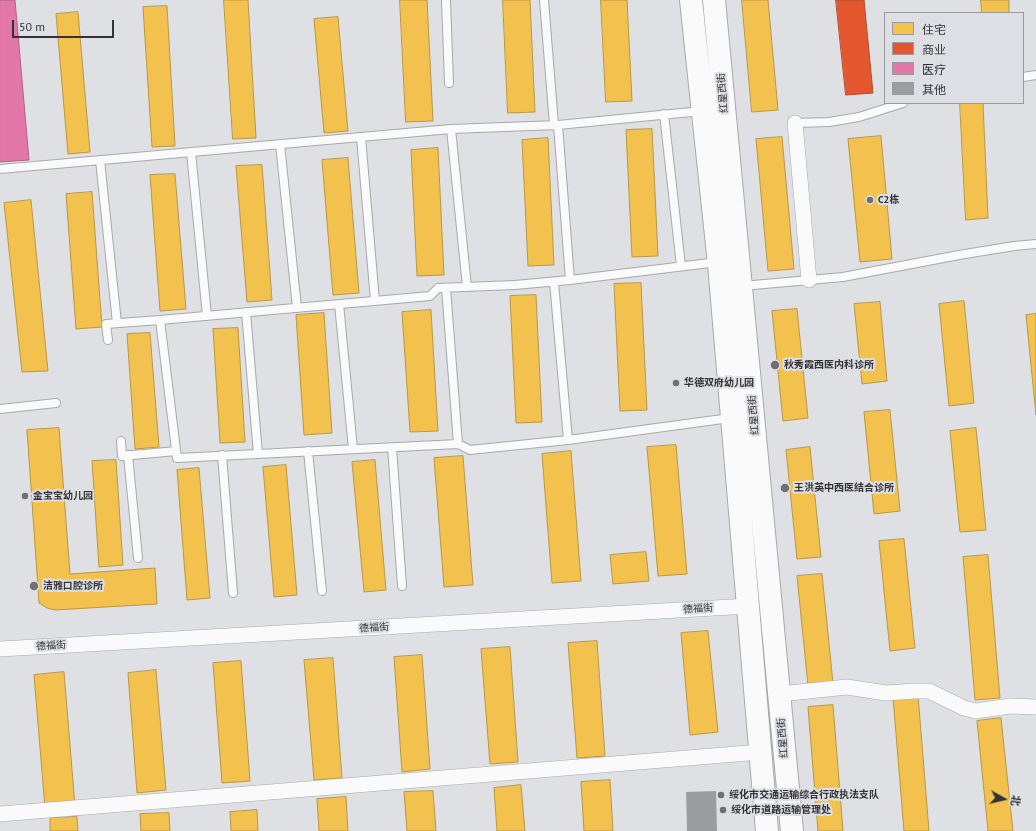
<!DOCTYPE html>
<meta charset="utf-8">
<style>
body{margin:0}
#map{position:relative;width:1036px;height:831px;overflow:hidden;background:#dfe0e4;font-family:"PT Sans","Noto Sans SC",sans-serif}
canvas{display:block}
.legend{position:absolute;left:884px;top:12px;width:140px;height:92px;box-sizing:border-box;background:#dedfe5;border:1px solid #9a9a9f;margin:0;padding:5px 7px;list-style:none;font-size:12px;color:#333336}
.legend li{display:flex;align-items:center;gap:8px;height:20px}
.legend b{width:20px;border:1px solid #9a9a9f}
.north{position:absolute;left:984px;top:779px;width:40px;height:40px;-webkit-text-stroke:3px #dedfe5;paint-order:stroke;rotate:98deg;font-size:11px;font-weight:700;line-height:16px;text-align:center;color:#333336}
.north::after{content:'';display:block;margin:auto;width:14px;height:18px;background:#333336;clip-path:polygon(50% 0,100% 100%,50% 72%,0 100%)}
.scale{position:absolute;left:12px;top:20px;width:102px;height:18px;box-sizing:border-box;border:2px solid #333336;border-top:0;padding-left:5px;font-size:12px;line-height:14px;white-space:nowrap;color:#333336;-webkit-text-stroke:3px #dedfe5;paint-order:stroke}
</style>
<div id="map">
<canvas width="1036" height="831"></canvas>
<ul class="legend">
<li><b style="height:11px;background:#f2c14e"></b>住宅</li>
<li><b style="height:11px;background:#e4572e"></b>商业</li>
<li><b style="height:11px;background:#e377a8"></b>医疗</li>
<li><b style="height:11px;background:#9c9da0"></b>其他</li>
</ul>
<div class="north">北</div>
<div class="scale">50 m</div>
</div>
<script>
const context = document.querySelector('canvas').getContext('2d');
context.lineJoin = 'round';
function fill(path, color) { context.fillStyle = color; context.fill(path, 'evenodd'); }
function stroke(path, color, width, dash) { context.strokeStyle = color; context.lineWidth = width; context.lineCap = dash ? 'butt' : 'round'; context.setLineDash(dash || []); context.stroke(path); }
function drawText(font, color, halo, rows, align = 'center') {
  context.font = font + ' "PT Sans","Noto Sans SC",sans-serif'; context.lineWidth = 4; context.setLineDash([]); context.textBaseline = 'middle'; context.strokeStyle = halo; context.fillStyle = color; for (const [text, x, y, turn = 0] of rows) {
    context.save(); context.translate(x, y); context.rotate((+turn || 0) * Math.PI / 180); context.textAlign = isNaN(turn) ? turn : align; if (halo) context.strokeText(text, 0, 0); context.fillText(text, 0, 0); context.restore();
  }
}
const homes = new Path2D(`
 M 224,0 L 248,0 L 256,138 L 233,139 Z
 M 400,0 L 427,0 L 433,121 L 406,122 Z
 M 503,0 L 530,0 L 535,112 L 508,113 Z
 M 601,0 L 627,0 L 632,101 L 606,102 Z
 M 742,0 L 768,0 L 778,110 L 752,112 Z
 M 981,0 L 1009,0 L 1009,13 L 982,13 Z
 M 167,6 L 175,146 L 152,147 L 143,7 Z
 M 78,12 L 90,152 L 68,154 L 56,14 Z
 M 338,17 L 348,131 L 324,133 L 314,19 Z
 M 960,103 L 983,103 L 988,218 L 966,220 Z
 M 652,129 L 658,256 L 632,257 L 626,130 Z
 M 881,136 L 892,259 L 860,262 L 848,139 Z
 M 782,137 L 794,269 L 768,271 L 756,139 Z
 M 548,138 L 554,265 L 528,266 L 522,140 Z
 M 438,148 L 444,275 L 417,276 L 411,150 Z
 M 348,158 L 359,293 L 333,295 L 322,160 Z
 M 262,165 L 272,300 L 247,302 L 236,166 Z
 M 175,174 L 186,309 L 160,311 L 150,175 Z
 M 92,192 L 102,327 L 76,329 L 66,194 Z
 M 31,200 L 48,371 L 22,372 L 4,203 Z
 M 641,283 L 647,410 L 620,411 L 614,284 Z
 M 536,295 L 542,422 L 516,423 L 510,296 Z
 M 964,301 L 974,403 L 949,406 L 939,304 Z
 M 880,302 L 887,381 L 862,384 L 854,304 Z
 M 797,309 L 808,418 L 783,421 L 772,311 Z
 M 431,310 L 438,431 L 410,432 L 402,312 Z
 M 324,313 L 332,433 L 304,435 L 296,315 Z
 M 1036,314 L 1036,415 L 1026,315 Z
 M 238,328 L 245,442 L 220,443 L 213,329 Z
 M 150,333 L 159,447 L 135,449 L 127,334 Z
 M 890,410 L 900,511 L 874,514 L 864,412 Z
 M 59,428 L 70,574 L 155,568 L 157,604 L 55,610 L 47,608 L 39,603 L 27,430 Z
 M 976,428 L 986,530 L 960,532 L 950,431 Z
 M 676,445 L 687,574 L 658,576 L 647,447 Z
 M 810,447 L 821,557 L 797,559 L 786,450 Z
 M 571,451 L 581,581 L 552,583 L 542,454 Z
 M 463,456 L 473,585 L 444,587 L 434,458 Z
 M 116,460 L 123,565 L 99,567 L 92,461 Z
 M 375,460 L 386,590 L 364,592 L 352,462 Z
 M 286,465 L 297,595 L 274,597 L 263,467 Z
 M 199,468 L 210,598 L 187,600 L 177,470 Z
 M 904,539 L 915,648 L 890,651 L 879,541 Z
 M 646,552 L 649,581 L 613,584 L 610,555 Z
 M 988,555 L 1000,698 L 975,700 L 963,557 Z
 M 822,574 L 833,683 L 808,686 L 797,576 Z
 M 708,631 L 718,732 L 690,735 L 681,633 Z
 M 597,641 L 605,756 L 577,758 L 568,643 Z
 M 510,647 L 518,762 L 490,764 L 481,649 Z
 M 422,655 L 430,769 L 402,772 L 394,657 Z
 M 333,658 L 342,778 L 314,780 L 304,660 Z
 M 241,661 L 250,781 L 222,783 L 213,663 Z
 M 156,670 L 166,790 L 137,793 L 128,673 Z
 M 64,672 L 75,806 L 45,808 L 34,675 Z
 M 918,695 L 929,831 L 904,831 L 893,697 Z
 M 833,705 L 843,831 L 818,831 L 808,707 Z
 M 1001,718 L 1013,831 L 988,831 L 977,721 Z
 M 610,780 L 613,831 L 584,831 L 581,782 Z
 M 521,785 L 525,831 L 497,831 L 494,788 Z
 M 433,791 L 436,831 L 407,831 L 404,792 Z
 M 346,797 L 348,831 L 319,831 L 317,799 Z
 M 257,810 L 258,831 L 231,831 L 230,812 Z
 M 169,813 L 170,831 L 141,831 L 140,814 Z
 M 77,817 L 78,831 L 50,831 L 50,818 Z`);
fill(homes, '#f2c14e');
stroke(homes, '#b99647', 1);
const shops = new Path2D(`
 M 836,0 L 864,0 L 873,93 L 846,95 Z`);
fill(shops, '#e4572e');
stroke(shops, '#af4c30', 1);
const health = new Path2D(`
 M 0,0 L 15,0 L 29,160 L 0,162 Z`);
fill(health, '#e377a8');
stroke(health, '#ae6386', 1);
fill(new Path2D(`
 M 716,791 L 717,831 L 687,831 L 686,792 Z`), '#9c9da0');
const service = new Path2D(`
 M 446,0 L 449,83
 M 544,0 L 554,125
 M 1023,77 L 1036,75
 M 664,114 L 681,266
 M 795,123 L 829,122 L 859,117 L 903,103
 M 558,125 L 570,280
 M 451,129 L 467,287
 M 361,137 L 375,301
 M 280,144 L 297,308
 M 191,152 L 207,316
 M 100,160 L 117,323
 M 0,169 L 451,129 L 558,125 L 702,111
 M 718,262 L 570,280 L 515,285 L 438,288 L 430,296 L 160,320 L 177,458 L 458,444 L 470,450 L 568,440 L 730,418
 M 554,282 L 568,440
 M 742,286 L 843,277 L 959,255 L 1014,246 L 1036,244
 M 446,288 L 458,444
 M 339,304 L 353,449
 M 246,312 L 258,454
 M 108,340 L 106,324 L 160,320
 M 0,409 L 56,403
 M 121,441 L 122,456 L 176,451
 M 392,447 L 402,586
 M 308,451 L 322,591
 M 128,455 L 138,558
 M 222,455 L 233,593`);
const minor = new Path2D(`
 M 795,123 L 809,280
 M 0,649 L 749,606
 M 780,694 L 847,687 L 886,693 L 915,691 L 929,691 L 964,708 L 976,711 L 1010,706 L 1036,707
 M 0,814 L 761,752`);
const secondary = new Path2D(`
 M 691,0 L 719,264 L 767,831
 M 714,0 L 792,831`);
stroke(service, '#a7a8ab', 10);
stroke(minor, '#a7a8ab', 16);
stroke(secondary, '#a7a8ab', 24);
stroke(service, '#fafafb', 8);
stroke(minor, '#fafafb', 15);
stroke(secondary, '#fafafb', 22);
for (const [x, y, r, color] of [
 [870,200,4,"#6f7073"],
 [775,365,5,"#6f7073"],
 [676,383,4,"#6f7073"],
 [785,488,5,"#6f7073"],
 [25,496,4,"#6f7073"],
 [34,586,5,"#6f7073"],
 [721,795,4,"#6f7073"],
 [723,810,4,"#6f7073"]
]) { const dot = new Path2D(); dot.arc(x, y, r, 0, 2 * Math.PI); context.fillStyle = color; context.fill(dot); stroke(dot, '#dedfe5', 1.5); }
drawText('10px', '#333336', '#dedfe5', [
 ["红星西街",723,93,-95],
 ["红星西街",754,415,-95],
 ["德福街",698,609,-3],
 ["德福街",374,628,-3],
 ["德福街",51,646,-3],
 ["红星西街",783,738,-95]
]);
drawText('bold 10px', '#333336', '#dedfe5', [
 ["C2栋",878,200],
 ["秋秀霞西医内科诊所",784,365],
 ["华德双府幼儿园",684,383],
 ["王洪英中西医结合诊所",794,488],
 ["金宝宝幼儿园",33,496],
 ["洁雅口腔诊所",43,586],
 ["绥化市交通运输综合行政执法支队",729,795],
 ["绥化市道路运输管理处",731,810]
], 'left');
</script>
